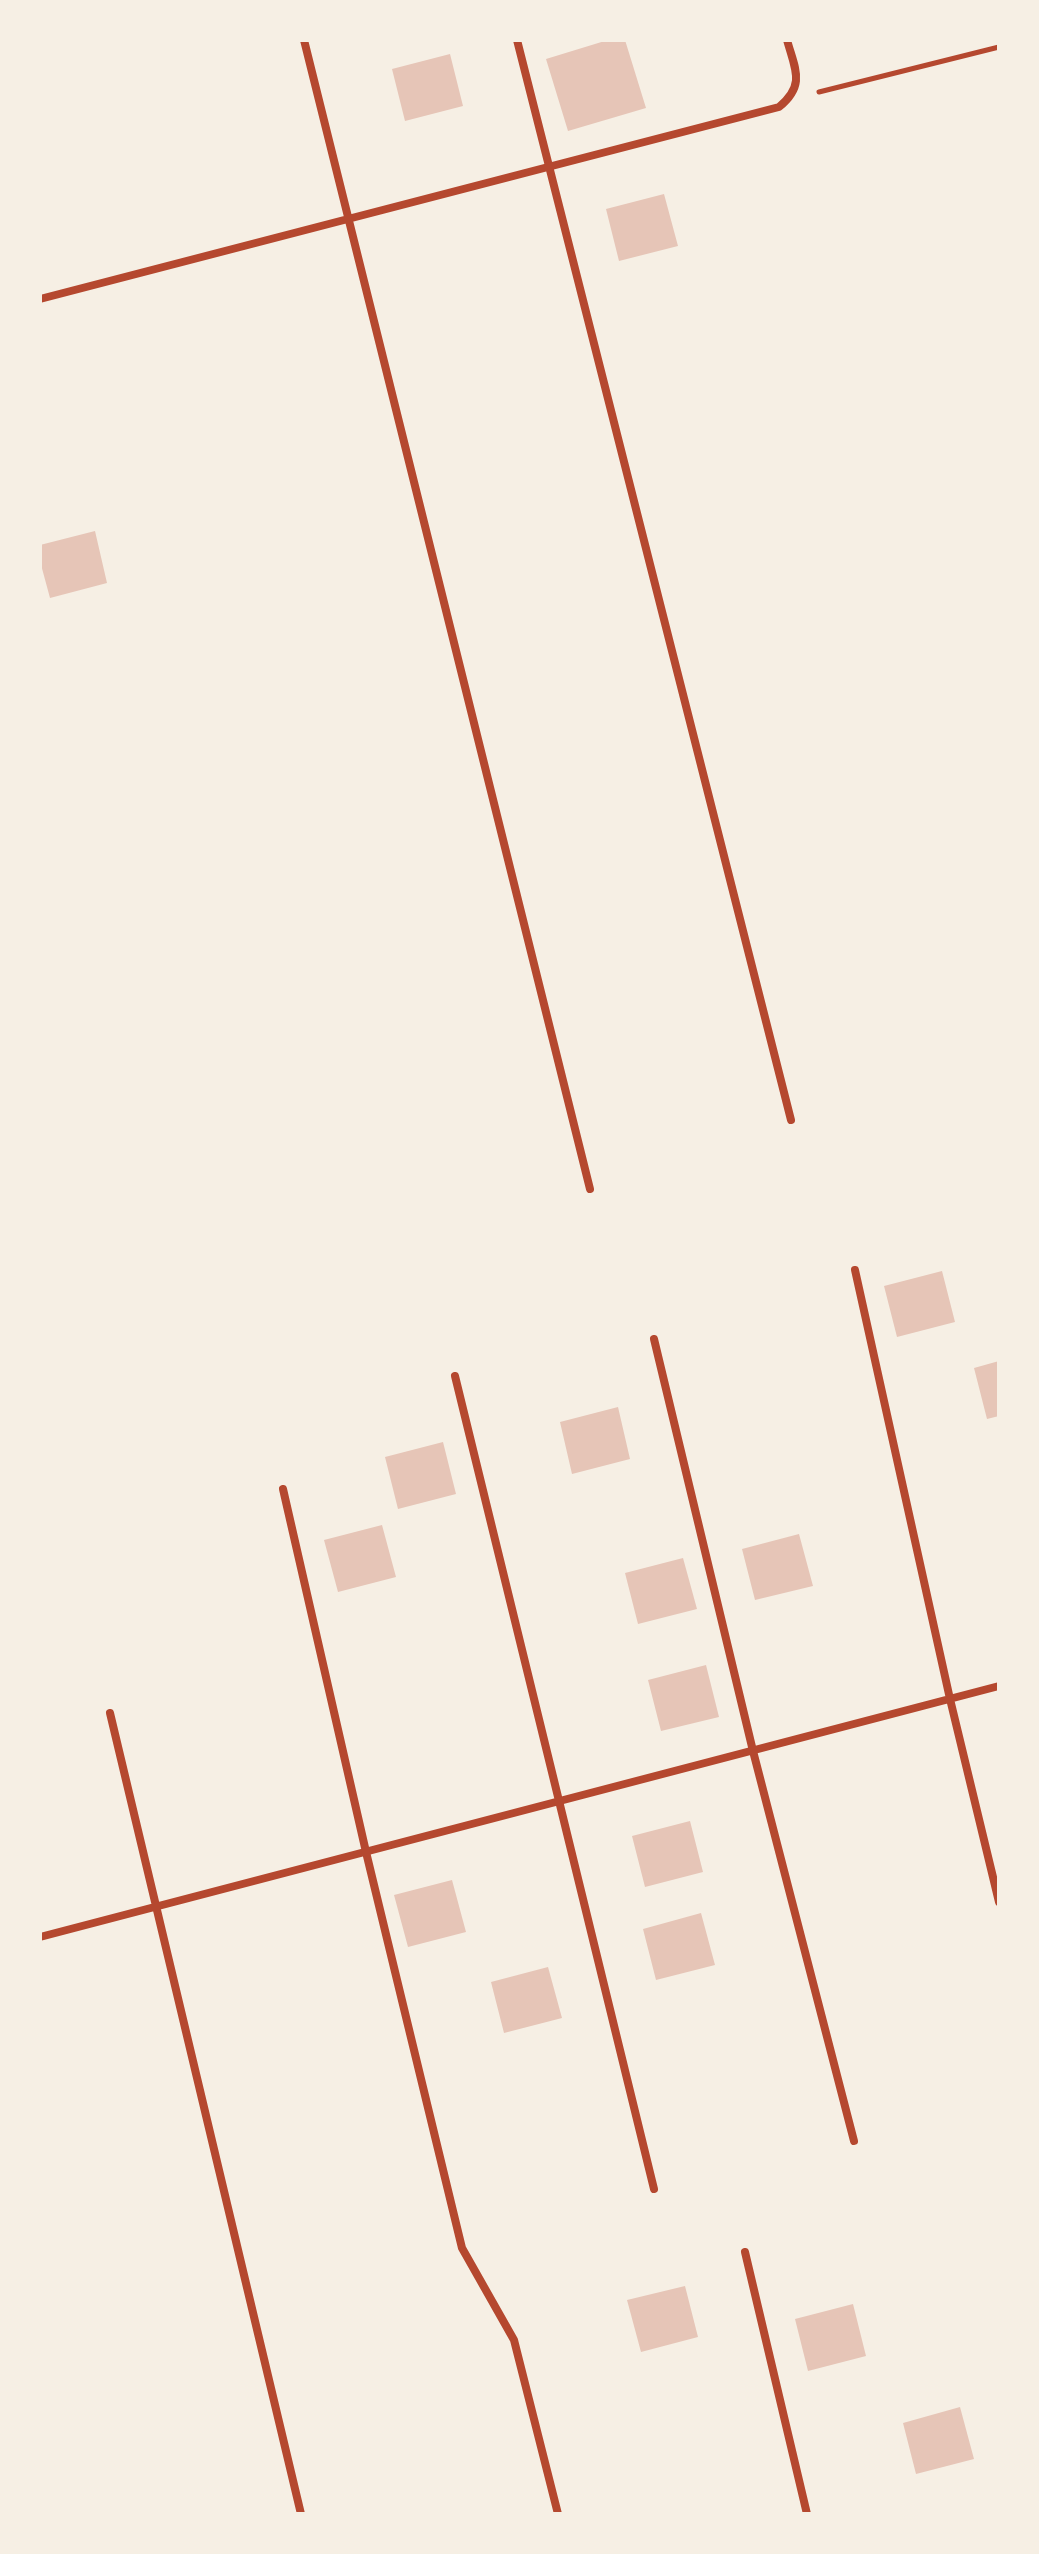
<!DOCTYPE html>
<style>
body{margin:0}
#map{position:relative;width:1039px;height:2554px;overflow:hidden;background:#f6efe4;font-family:Helvetica,sans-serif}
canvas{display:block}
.frame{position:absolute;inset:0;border:42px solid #f6efe4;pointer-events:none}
</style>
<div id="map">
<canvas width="1039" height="2554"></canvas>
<div class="frame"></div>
</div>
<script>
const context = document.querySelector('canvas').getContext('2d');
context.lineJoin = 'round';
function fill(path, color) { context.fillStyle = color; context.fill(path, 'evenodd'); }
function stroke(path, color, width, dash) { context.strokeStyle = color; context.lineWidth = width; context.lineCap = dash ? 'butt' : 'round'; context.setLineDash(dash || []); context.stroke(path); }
fill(new Path2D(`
 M 608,40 L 625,40 L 646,108 L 568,131 L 546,59 Z
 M 450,54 L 463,106 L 405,121 L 392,69 Z
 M 664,194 L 678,246 L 619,261 L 606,209 Z
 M 95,531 L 107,583 L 50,598 L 40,561 L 40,545 Z
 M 942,1271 L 955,1322 L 897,1337 L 884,1286 Z
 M 999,1361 L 999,1416 L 987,1419 L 974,1368 Z
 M 618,1407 L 630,1459 L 572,1474 L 560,1422 Z
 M 443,1442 L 456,1494 L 398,1509 L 385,1457 Z
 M 382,1525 L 396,1577 L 338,1592 L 324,1540 Z
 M 799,1534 L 813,1586 L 755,1600 L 742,1549 Z
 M 683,1558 L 697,1609 L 638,1624 L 625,1573 Z
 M 706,1665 L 719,1717 L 661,1731 L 648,1680 Z
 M 690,1821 L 703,1872 L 645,1887 L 632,1836 Z
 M 452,1880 L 466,1932 L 408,1947 L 394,1895 Z
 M 701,1913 L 715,1965 L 656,1980 L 643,1929 Z
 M 548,1967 L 562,2018 L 504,2033 L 491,1982 Z
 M 685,2286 L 698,2337 L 641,2352 L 627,2300 Z
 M 853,2304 L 866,2356 L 808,2371 L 795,2319 Z
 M 960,2407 L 974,2459 L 916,2474 L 903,2423 Z`), '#e6c5b7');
stroke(new Path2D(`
 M 819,92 L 999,47`), '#b5482f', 5);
stroke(new Path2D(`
 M 304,40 L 590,1189
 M 517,40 L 791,1120
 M 40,299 L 779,107 C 806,85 795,69 787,40
 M 855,1270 L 950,1699 L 999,1902
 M 654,1339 L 753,1751 L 854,2141
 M 455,1376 L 654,2189
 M 283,1489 L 366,1852 L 462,2248 L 514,2340 L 558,2514
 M 110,1713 L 301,2514
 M 40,1937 L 999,1686
 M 745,2252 L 807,2514`), '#b5482f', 8);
</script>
